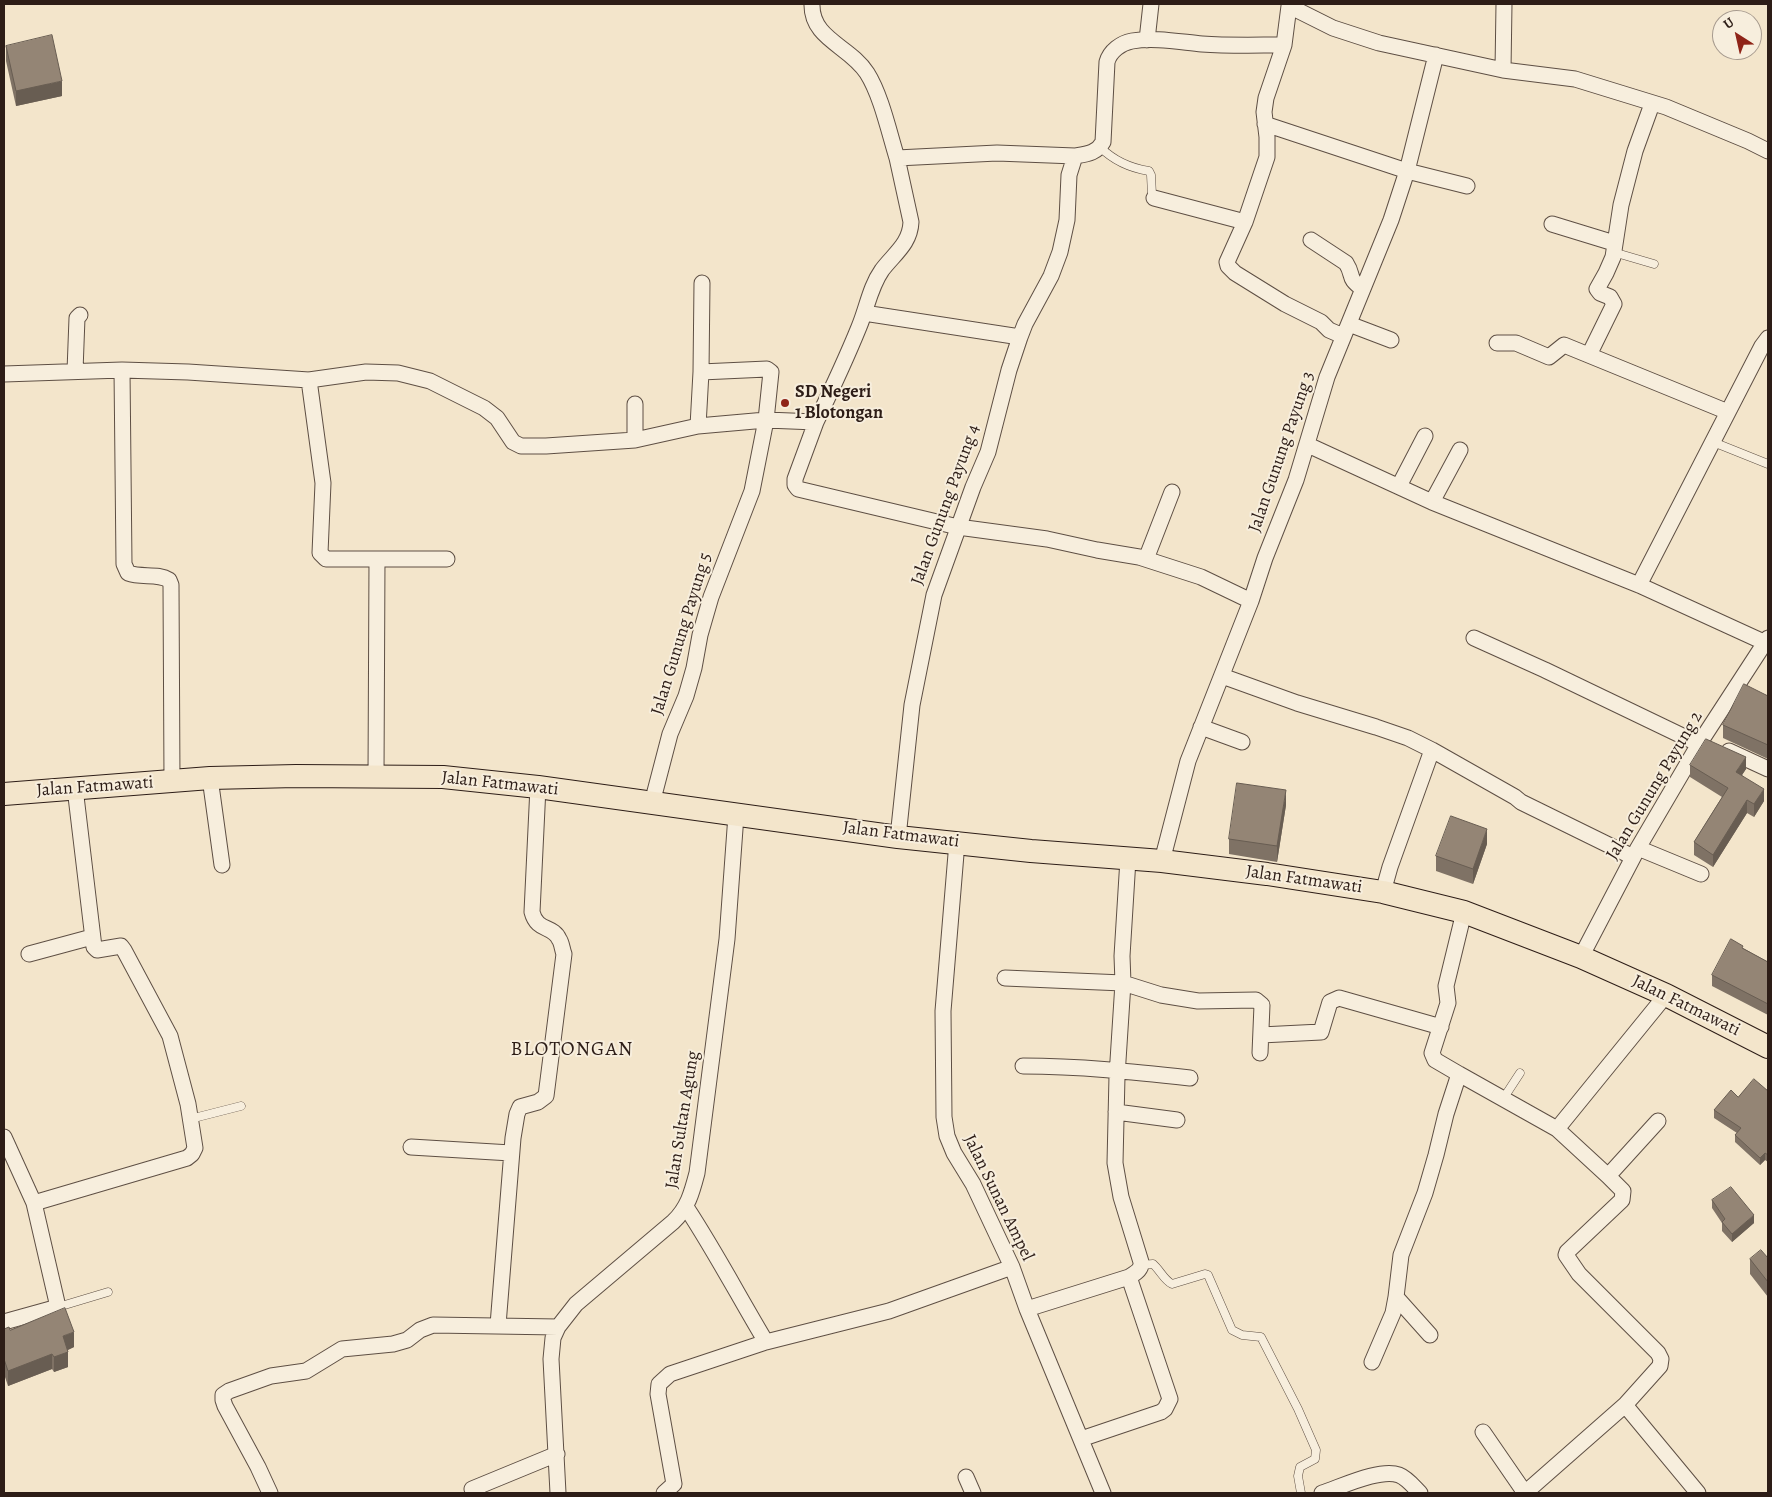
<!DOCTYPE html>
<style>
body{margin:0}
#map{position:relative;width:1772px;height:1497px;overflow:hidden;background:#f3e5cb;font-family:Alegreya,serif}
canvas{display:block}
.frame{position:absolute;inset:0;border:5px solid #2d1d17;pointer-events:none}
.north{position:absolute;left:1712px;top:10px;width:50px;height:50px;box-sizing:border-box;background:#f7eedd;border:1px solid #a69a8e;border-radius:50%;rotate:325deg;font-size:14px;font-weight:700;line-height:20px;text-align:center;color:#2d1d17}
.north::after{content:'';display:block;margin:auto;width:18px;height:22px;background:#8f2418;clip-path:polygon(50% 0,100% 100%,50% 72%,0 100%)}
</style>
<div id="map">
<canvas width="1772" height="1497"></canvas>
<div class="frame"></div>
<div class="north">U</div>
</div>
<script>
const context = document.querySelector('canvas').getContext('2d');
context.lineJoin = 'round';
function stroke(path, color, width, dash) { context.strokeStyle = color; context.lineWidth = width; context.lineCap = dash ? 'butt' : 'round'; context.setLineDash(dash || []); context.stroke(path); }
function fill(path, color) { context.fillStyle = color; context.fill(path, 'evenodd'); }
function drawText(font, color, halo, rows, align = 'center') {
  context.font = font + ' Alegreya,serif'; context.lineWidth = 4; context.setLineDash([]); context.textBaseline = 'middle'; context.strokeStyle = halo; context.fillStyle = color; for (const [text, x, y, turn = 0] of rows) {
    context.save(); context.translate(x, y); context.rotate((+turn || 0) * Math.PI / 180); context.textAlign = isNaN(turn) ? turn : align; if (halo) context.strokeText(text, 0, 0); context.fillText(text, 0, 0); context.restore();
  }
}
const service = new Path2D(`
 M 1100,147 C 1114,161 1130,168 1149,171 L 1151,175 L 1152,195 L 1154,198
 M 1613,252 L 1654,264
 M 1713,442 L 1768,464
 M 1503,1099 L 1520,1073
 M 190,1119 L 241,1106
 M 1142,1265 L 1153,1264 C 1160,1270 1164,1280 1172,1284 L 1205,1274 L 1208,1275 L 1232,1330 L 1242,1335 L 1261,1337 L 1298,1409 L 1316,1450 L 1315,1459 L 1300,1467 L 1298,1476 L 1301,1493
 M 58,1307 L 108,1292`);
const minor = new Path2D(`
 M 812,4 C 811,39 850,46 867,73 C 881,95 889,132 897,158
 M 1147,40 L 1151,4
 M 1284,45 L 1266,98 L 1264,112 L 1267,137 L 1267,157 L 1245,222 L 1227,262 L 1228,266 L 1235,273 L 1285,304 L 1321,322 L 1329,330 L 1343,336
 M 1503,70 L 1504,4
 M 1265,124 L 1407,171 L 1467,186
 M 1154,198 L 1245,222
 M 1552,224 L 1614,243
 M 1311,240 L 1346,263 C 1355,277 1346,277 1363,289
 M 864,313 L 1020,337
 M 1349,324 L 1391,340
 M 1497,343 L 1516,343 L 1549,357 L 1564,345 L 1728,412
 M 1589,355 L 1614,304 L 1610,297 L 1600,293 L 1597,289 L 1606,273 L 1613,257 L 1621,205 L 1635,151 L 1652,104
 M 122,370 L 124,564 L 128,573 C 141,578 158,573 169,580 L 171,585 L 172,781
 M 75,371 L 77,318 L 80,315
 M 701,372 L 702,283
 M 4,374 L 122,370 L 188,372 L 309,380 L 323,483 L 320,553 L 326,559 L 377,559 L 376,776
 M 309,380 L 366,372 L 398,373 L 430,381 L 484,408 L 497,418 L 513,442 L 521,446 L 546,446 L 635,440
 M 635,404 L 635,440 L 698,426 L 766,420 L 816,422 L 795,479 L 795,485 L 798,489 L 958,527 L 1047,539 L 1097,550 L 1139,557 L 1201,577 L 1251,601
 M 816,422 C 831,391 846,359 859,327 C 867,308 870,287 882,270 C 894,254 910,244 911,222 L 897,158 L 997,153 L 1075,156
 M 1308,445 L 1432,502 L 1639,585 L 1768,644
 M 1399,486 L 1425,436
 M 1432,502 L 1460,450
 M 377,559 L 447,559
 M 1146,559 L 1172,492
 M 1639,585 L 1762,346 L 1768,338
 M 1474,638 L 1545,670 L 1699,744
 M 1222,676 L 1297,703 L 1376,727 L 1408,738 L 1432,750 L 1515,797 L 1521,802 L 1633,857
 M 1201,727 L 1242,742
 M 1729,751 L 1768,769
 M 210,778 L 222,865
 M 652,803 L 670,734 L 686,696 L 694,668 L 700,635 L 711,597 L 752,491 L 766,420 L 771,372 L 767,369 L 701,372 L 698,426
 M 898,837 L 912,705 L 934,595 L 973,487 L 988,452 L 1009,370 L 1020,337 L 1025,324 L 1051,276 L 1060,252 L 1067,220 L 1069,175 L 1075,156 C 1087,154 1097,153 1103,142 L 1107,62 C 1110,51 1121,43 1132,41 C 1154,37 1180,42 1202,44 C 1229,46 1257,45 1284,45 L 1289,6 L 1333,28 L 1379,43 L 1503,70 L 1575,79 L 1666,107 L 1748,141 L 1768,151
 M 957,842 L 943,1011 L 944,1117 L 947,1136 L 954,1153 L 973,1184 L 1012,1267 L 1027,1309 L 1103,1493
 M 1638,848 L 1701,874
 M 1162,861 L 1188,761 L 1251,601 L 1265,558 L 1296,480 L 1327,377 L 1391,220 L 1407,171 L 1436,55
 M 1383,892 L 1390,867 L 1432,750
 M 29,954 L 92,937
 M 1581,957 L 1638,848 L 1699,744 L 1768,638
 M 1005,978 L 1123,983 L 1161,995 L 1198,1001 L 1256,1000 L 1262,1005 L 1260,1053
 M 1261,1035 L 1321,1032 L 1330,1002 L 1339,998 L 1441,1027
 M 1023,1066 C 1079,1066 1135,1072 1190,1078
 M 1459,1074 L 1435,1060 L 1432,1053 L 1448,1003 L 1446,986 L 1464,912
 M 1116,1112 L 1177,1120
 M 1658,1121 L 1608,1176 L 1557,1129 L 1666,995
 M 4,1137 L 34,1203 L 58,1307 L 4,1322
 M 411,1147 L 511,1153
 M 1608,1176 L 1623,1191 L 1622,1200 L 1567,1252 L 1566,1255 L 1579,1274 L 1658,1353 L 1661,1359 L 1660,1366 L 1625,1405 L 1698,1493
 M 34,1203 L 187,1158 L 192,1154 L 195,1148 L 188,1104 L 170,1036 L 124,950 L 121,946 L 97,950 L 94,947 L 75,788
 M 686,1207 C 715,1251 739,1297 766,1342
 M 1396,1297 L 1430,1335
 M 1027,1309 L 1129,1277
 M 498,1325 L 513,1138 L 517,1114 L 520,1107 L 538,1102 L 546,1096 L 564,954 C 562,949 562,943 559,939 C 553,925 537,932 532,912 L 538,787
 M 1372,1362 L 1393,1313 L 1396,1297 L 1401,1255 L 1425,1193 L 1436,1155 L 1446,1114 L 1459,1074 L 1557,1129
 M 1483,1432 L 1525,1493
 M 1081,1439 L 1161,1412 L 1165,1409 L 1170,1399 L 1129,1277 C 1135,1273 1142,1270 1141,1262 L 1121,1197 L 1115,1163 L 1117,1076 L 1123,983 L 1122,956 L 1128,859
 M 966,1477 L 973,1493
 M 472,1489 L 557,1454
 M 270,1493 L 258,1467 L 225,1406 L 223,1400 L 223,1395 L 229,1391 L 271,1376 L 306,1371 L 342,1349 L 393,1344 L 407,1340 L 420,1330 L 433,1325 L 558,1327
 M 558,1493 L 551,1359 L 553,1338 L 558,1327 L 576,1304 L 673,1222 C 688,1208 692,1192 697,1173 L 727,939 L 736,815
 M 664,1493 L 674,1484 L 658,1394 L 659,1384 L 670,1374 L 766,1342 L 889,1311 L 1012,1267
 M 1322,1493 C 1341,1487 1380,1468 1399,1475 C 1407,1478 1414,1487 1420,1493
 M 1525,1493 L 1625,1405`);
const primary = new Path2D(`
 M 4,794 L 210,778 L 296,776 L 443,777 L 538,787 L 898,837 L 1031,851 L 1162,861 L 1267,874 L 1383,892 L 1464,912 L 1581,957 L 1666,995 L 1768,1047`);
stroke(service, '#5e4f44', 9);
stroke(minor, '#5e4f44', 17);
stroke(primary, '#2d1d17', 24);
stroke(service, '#f7eedd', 8);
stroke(minor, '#f7eedd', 15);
stroke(primary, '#f3e5cb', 22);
fill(new Path2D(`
 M 6,46 L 62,96 L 16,106 L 6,61 Z
 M 1768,696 L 1768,759 L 1723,738 L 1723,725 Z
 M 1690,765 L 1746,769 L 1742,775 L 1764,801 L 1754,817 L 1747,813 L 1713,867 L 1694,855 L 1694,842 L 1722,797 L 1690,777 Z
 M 1286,805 L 1277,862 L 1229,854 L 1229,839 Z
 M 1487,844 L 1473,884 L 1436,871 L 1436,856 Z
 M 1743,948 L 1768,962 L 1768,1015 L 1712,986 L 1712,975 Z
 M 1768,1091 L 1768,1162 L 1765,1160 L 1760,1165 L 1735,1142 L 1735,1135 L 1737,1133 L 1714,1118 L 1714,1110 L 1738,1097 Z
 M 1712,1200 L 1754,1223 L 1732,1242 L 1722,1231 L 1722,1223 L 1712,1208 Z
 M 1768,1258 L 1768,1297 L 1750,1274 L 1750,1259 Z
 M 4,1329 L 10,1330 L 74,1347 L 68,1350 L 68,1367 L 54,1372 L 52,1369 L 8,1386 L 4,1374 Z`), '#7f7265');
fill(new Path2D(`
 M 62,81 L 62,96 L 16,106 L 16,91 Z
 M 1746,757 L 1746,769 L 1736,784 L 1736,772 Z
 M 1764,789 L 1764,801 L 1754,817 L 1754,804 Z
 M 1286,790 L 1286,805 L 1277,862 L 1277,846 Z
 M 1747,800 L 1747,813 L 1713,867 L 1713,855 Z
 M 1487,829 L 1487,844 L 1473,884 L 1473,869 Z
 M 1765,1153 L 1765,1160 L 1760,1165 L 1760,1158 Z
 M 1754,1215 L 1754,1223 L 1732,1242 L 1732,1234 Z
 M 74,1332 L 74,1347 L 63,1352 L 63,1336 Z
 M 68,1352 L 68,1367 L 54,1372 L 54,1357 Z
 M 52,1354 L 52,1369 L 8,1386 L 8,1371 Z`), '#685d52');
const building = new Path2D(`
 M 52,35 L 62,81 L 16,91 L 6,46 Z
 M 1744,684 L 1768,696 L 1768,745 L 1723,725 Z
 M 1706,739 L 1746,757 L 1736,772 L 1764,789 L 1754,804 L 1747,800 L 1713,855 L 1694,842 L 1728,788 L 1690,765 Z
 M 1237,783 L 1286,790 L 1277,846 L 1229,839 Z
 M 1451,816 L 1487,829 L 1473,869 L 1436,856 Z
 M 1731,939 L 1743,946 L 1742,948 L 1768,962 L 1768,1004 L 1712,975 Z
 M 1754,1079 L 1768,1091 L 1768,1155 L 1765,1153 L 1760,1158 L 1735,1135 L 1741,1128 L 1714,1110 L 1731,1090 L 1738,1097 Z
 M 1731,1187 L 1754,1215 L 1732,1234 L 1722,1222 L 1725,1219 L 1712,1200 Z
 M 1761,1250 L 1768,1258 L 1768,1282 L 1750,1259 Z
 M 65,1308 L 74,1332 L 63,1336 L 68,1352 L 54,1357 L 52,1354 L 8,1371 L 4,1359 L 4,1329 L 9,1327 L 10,1330 Z`);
fill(building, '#948575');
stroke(building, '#685d52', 1);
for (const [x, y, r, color] of [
 [785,403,5,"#8f2418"]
]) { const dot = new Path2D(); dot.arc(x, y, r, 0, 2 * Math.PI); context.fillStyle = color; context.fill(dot); stroke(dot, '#f7eedd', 2); }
drawText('bold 18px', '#2d1d17', '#f7eedd', [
 ["SD Negeri",795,393],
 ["1 Blotongan",795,414]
], 'left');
drawText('18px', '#2d1d17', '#f7eedd', [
 ["Jalan Gunung Payung 3",1282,452,-71],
 ["Jalan Gunung Payung 4",946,505,-70],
 ["Jalan Gunung Payung 5",682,634,-73],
 ["Jalan Fatmawati",500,784,6],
 ["Jalan Gunung Payung 2",1655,786,-59],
 ["Jalan Fatmawati",95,787,-4],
 ["Jalan Fatmawati",901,835,7],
 ["Jalan Fatmawati",1304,880,8],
 ["Jalan Fatmawati",1686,1006,26],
 ["Jalan Sultan Agung",683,1120,-81],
 ["Jalan Sunan Ampel",998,1198,64]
]);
context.letterSpacing = '1px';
drawText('20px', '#2d1d17', '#f7eedd', [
 ["BLOTONGAN",572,1050]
]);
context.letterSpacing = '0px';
</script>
